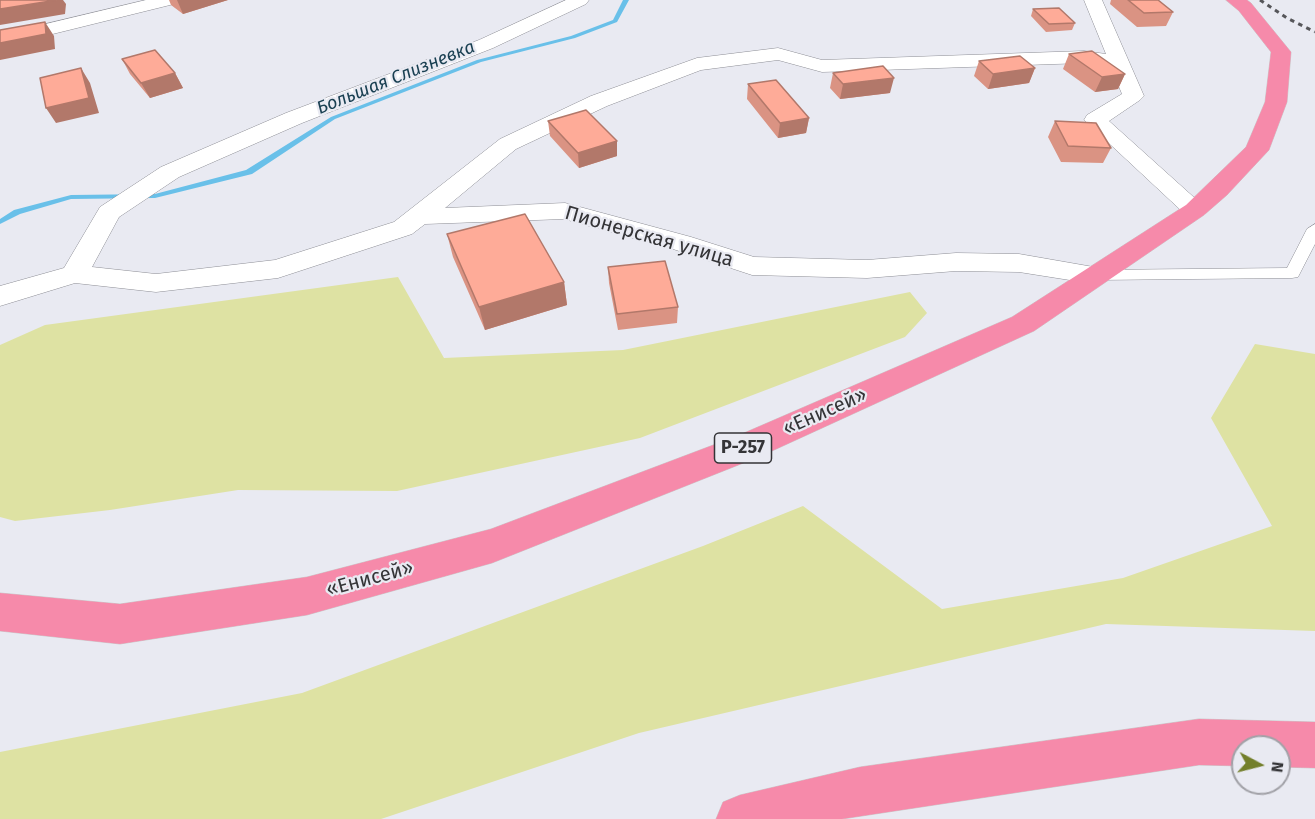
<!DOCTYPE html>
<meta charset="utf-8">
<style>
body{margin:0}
#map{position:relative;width:1315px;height:819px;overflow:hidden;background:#e9eaf2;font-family:"Fira Sans",sans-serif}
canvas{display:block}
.north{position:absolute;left:1231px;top:735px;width:60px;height:60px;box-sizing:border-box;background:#e9eaf2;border:2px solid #a1a1a7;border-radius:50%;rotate:97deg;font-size:16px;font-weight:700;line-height:24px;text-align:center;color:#343437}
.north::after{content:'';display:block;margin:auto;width:21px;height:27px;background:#737f2b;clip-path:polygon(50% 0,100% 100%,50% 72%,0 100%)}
</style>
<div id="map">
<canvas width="1315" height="819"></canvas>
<div class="north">N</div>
</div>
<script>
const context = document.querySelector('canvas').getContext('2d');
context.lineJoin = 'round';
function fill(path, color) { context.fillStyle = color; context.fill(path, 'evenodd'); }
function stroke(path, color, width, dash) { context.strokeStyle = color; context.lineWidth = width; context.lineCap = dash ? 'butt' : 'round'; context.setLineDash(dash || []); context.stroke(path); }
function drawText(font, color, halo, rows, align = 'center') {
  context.font = font + ' "Fira Sans",sans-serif'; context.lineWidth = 4.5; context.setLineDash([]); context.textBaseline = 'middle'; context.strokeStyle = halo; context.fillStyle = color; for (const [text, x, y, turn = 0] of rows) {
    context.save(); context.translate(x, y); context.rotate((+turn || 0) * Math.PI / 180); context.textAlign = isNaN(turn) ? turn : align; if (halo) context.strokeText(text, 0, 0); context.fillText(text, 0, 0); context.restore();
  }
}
fill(new Path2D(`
 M 398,277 L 444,358 L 623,350 L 910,292 L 927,313 L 905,337 L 640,438 L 397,491 L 238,490 L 110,510 L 15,521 L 0,517 L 0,345 L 45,325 Z
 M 1255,344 L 1315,354 L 1315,631 L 1106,624 L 639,733 L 381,819 L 0,819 L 0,752 L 302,693 L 703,546 L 803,506 L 942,609 L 1123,578 L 1272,526 L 1211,418 Z`), '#dee2a3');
fill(new Path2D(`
 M 623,0 L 629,0 L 617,22 L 575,38 L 481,62 L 335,119 L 252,174 L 155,198 L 71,199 L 20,214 L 0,224 L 0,219 L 14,210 L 71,195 L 155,194 L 246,170 L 331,117 L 477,60 L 571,36 L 613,20 Z`), '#69c0e9');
const lane = new Path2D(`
 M 1315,224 L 1315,244 L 1298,277 L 1292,278 L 1095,280 L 1089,279 L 1087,275 L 1089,271 L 1095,270 L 1287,268 L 1307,229 Z`);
const street = new Path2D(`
 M 146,0 L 177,0 L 174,4 L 0,47 L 0,35 Z
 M 566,0 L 589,0 L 586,4 L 493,48 L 302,123 L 179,177 L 119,217 L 92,267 L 156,274 L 275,260 L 394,222 L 500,139 L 591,96 L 697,58 L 778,48 L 822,60 L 1084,51 L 1106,54 L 1084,0 L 1102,0 L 1144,96 L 1140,100 L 1109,121 L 1208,210 L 1204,215 L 1195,218 L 1186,215 L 1084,120 L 1087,115 L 1122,94 L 1111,67 L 1084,63 L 822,72 L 778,60 L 701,70 L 607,106 L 516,149 L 445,208 L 565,203 L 691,237 L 754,257 L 867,260 L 956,253 L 1019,254 L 1105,269 L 1109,275 L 1105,281 L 1095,284 L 1019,272 L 956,271 L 867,278 L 752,275 L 673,249 L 564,219 L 425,224 L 412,234 L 278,278 L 156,292 L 75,283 L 0,306 L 0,286 L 64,268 L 100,207 L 161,167 L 286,113 L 479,40 Z`);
const highway = new Path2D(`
 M 1226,0 L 1247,0 L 1251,3 L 1291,52 L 1287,102 L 1269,150 L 1227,195 L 1204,215 L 1034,331 L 761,456 L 492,563 L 307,615 L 120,644 L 0,631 L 0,593 L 120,604 L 307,577 L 491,529 L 737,436 L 1012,317 L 1186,205 L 1246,147 L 1265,102 L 1271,52 L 1239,11 Z
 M 1199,719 L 1315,722 L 1315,768 L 1279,767 L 1279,747 L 1243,747 L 1243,766 L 1199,765 L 842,819 L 716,819 L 723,802 L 740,795 L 860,767 Z`);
stroke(lane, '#8d8e95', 1);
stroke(street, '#8d8e95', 1);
stroke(highway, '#cacacb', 1);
fill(lane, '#fff');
fill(street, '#fff');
fill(highway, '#f68aaa');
stroke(new Path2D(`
 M 1260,0 L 1287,18 L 1315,32`), '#56565a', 3, [4.5, 4.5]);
fill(new Path2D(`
 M 169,0 L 228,0 L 183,14 L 171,5 Z
 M 1111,0 L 1158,0 L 1173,12 L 1166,26 L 1137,27 L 1110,4 Z
 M 1033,9 L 1075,23 L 1072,30 L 1046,32 L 1031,16 Z
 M 1069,54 L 1125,74 L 1118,89 L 1095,92 L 1063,69 Z
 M 122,59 L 175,73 L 183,88 L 150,98 L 130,74 Z
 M 979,61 L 1035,68 L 1029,83 L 988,89 L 974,76 Z
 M 833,73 L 890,93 L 840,99 L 830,88 Z
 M 748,84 L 809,118 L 806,133 L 778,138 L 747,99 Z
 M 548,121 L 617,141 L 617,156 L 579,168 L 550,136 Z
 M 1055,121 L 1111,148 L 1103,163 L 1061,162 L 1048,137 Z
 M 447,234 L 564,282 L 567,305 L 485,330 L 453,257 Z
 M 608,267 L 678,307 L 677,323 L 618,330 L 609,283 Z`), '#da9383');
fill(new Path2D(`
 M 57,0 L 63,0 L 66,4 L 65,14 L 0,25 L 0,9 Z
 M 177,0 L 228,0 L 183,14 Z
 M 45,22 L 54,36 L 55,49 L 0,60 L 0,43 Z
 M 81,68 L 90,83 L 99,113 L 56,123 L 46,108 Z
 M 1035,68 L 1029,83 L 988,89 L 993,74 Z
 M 175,73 L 183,88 L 150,98 L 141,83 Z
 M 1125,74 L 1118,89 L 1095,92 L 1102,77 Z
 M 894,78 L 890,93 L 840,99 L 843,84 Z
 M 809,118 L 806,133 L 778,138 L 780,123 Z
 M 617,141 L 617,156 L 579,168 L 578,153 Z
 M 564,282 L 567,305 L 485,330 L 479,307 Z`), '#b2786a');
const building = new Path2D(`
 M 0,0 L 57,0 L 0,9 Z
 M 1128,0 L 1158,0 L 1173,12 L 1144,13 Z
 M 1059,8 L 1075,23 L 1049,24 L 1033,9 Z
 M 45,22 L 46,34 L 0,43 L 0,30 Z
 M 155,50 L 175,73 L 141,83 L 122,59 Z
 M 1092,51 L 1125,74 L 1102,77 L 1069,54 Z
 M 1020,56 L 1035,68 L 993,74 L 979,61 Z
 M 883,66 L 894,78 L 843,84 L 833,73 Z
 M 81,68 L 89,98 L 46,108 L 40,78 Z
 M 776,80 L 809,118 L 780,123 L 748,84 Z
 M 586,110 L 617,141 L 578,153 L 548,121 Z
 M 1055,121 L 1096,123 L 1111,148 L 1068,146 Z
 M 525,214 L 564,282 L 479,307 L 447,234 Z
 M 665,261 L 678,307 L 617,314 L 608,267 Z`);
fill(building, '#feab98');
stroke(building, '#b2786a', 1.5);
drawText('italic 18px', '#1a4052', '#e9eaf2', [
 ["Большая Слизневка",396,78,-22]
]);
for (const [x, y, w] of [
 [743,448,57]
]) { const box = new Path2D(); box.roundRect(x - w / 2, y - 15, w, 30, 4.5); context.fillStyle = '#e9eaf2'; context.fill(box); stroke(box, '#343437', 1.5); }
drawText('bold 18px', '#343437', null, [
 ["Р-257",743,448]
]);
drawText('20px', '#343437', '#e9eaf2', [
 ["Пионерская улица",649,237,16],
 ["«Енисей»",825,412,-24],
 ["«Енисей»",370,579,-15]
]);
</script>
